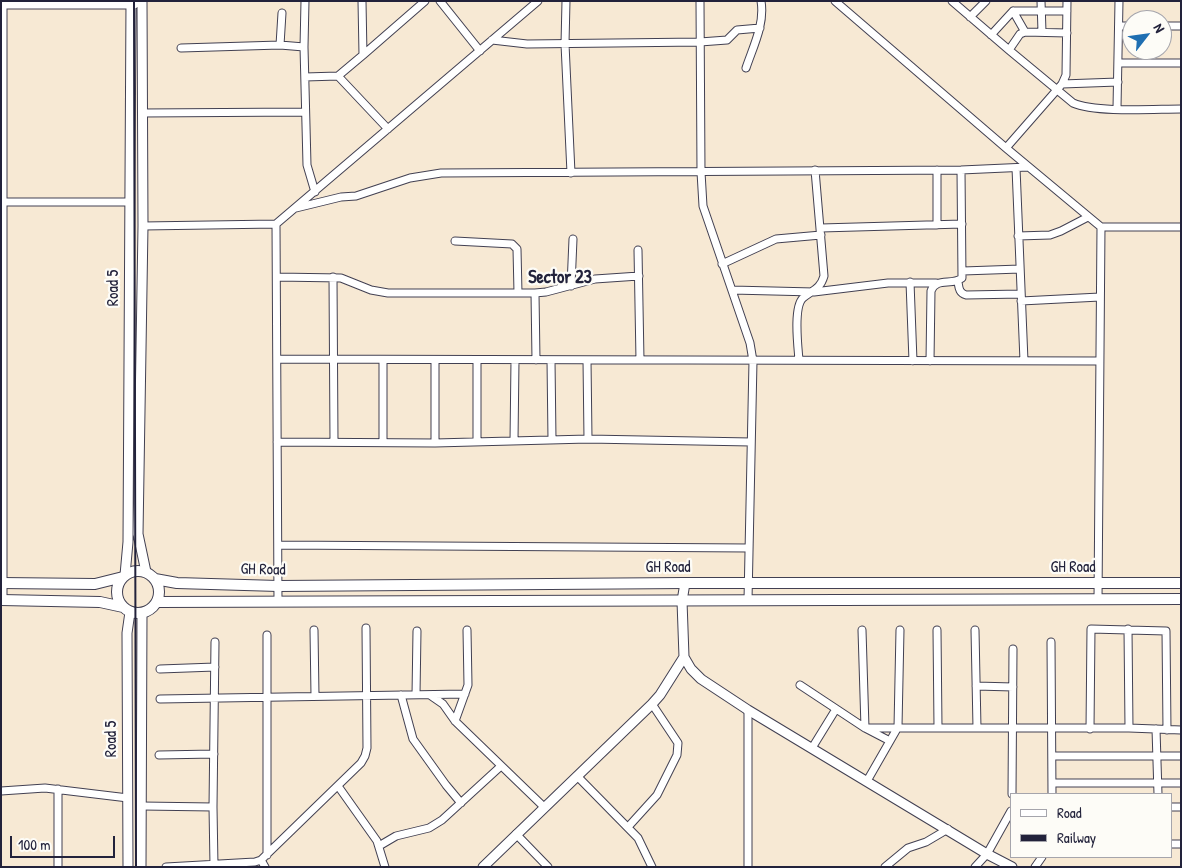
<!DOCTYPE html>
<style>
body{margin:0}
#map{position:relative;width:1182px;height:868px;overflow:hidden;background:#f7e9d4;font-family:"Patrick Hand",sans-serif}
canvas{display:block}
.frame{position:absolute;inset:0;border:2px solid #22223b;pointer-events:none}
.legend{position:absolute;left:1010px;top:793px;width:162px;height:65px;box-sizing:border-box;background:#fdfcf7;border:1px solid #a5a5ac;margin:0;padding:6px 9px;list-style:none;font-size:15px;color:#22223b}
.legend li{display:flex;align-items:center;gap:10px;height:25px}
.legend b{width:25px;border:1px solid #a5a5ac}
.north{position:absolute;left:1122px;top:10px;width:50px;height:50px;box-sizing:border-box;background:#fdfcf7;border:1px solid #a5a5ac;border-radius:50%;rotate:60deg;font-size:14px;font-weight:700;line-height:20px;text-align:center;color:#22223b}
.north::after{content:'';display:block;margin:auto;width:18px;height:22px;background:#1f6fb2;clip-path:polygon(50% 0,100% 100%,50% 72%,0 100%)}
.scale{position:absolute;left:10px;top:836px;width:105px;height:22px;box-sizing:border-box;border:2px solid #22223b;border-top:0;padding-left:6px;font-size:15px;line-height:18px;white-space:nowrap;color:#22223b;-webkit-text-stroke:4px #fdfcf7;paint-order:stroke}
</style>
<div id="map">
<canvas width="1182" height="868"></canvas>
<div class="frame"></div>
<ul class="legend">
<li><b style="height:6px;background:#fff"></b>Road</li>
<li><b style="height:6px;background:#22223b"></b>Railway</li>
</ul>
<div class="north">N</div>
<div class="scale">100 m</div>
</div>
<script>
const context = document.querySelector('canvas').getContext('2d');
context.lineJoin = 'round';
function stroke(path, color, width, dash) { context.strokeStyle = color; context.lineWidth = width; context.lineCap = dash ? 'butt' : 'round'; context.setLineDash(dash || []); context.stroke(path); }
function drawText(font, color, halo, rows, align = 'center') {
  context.font = font + ' "Patrick Hand",sans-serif'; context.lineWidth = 4.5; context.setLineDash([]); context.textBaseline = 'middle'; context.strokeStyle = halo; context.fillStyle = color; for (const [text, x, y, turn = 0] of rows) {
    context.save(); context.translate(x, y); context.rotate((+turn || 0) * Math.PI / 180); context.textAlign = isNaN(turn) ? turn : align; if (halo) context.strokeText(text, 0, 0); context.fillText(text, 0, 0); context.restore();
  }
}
const minor = new Path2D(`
 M 440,1 L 480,51
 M 566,1 L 565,44 L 571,173
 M 700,1 L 701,172 L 703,206 L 750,343 L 753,361 L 748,600
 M 835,1 L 1006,148 L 1101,227
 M 952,1 L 1009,50 L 1073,103 C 1096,113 1154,109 1181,109
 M 1041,1 L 1042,32
 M 1013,11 L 1025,32
 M 970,17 L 986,1
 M 1119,26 L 1132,26
 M 1162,26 L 1181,26
 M 991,35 L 1013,11 L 1067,11
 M 492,40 L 527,44 L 700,42 L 727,40 L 737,30 L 760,28
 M 280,45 L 282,13
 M 304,47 L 307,165 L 315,192
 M 181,48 L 280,45 L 304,47 L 305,1
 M 1009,50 L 1020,34 L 1025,32 L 1067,33
 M 363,55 L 425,1
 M 1118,63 L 1181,63
 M 746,68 C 753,47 765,24 761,1
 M 338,76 L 388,129
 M 305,77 L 338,76 L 363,55 L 362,1
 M 1062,84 L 1118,82
 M 1117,108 L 1119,1
 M 142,113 L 305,112
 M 1006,148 L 1062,84 L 1066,75 L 1067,1
 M 1016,168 L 1024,361
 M 1,202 L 130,202
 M 296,208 L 341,197 L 356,196 L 410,178 L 441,173 L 961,170 L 1028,167
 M 276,224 L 278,601
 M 937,225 L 937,170
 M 143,226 L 276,224 L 538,1
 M 821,228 L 962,224
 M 1018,236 L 1050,235 L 1061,231 L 1088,217
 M 455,241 L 512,244 L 517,249 L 518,293
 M 638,250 L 640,360
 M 722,264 L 776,239 L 821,235
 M 963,271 L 1020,269
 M 277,277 L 341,278 L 371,290 L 388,293 L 535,293 L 546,292 L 595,279 L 639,276
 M 333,277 L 334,442
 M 910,282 L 913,361
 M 958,282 C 959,288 959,293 966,295 L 1021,294
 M 571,286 L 573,239
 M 732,290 L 814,292 L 888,283 L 936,283
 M 535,293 L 536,360
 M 1021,301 L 1100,297
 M 277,359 L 1099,361
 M 435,360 L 435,443
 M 477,360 L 477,442
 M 551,360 L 552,440
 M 799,360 C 798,347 793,307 803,298 C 812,290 820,290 824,276 L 815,170
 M 383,361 L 383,442
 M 930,361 L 931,291 C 936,277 952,286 962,278 L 961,170
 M 588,439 L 751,442
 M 514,441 L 515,360
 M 277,442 L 435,443 L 588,439 L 587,360
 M 278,545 L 749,548
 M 1098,600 L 1101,227 L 1181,227
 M 1128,629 L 1129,728
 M 314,630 L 315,696
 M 862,630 L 865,728 L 890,741
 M 937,630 L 938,727
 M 975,630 L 977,728
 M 267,635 L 267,855
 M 1051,642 L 1052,794
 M 160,669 L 215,667
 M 800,685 L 865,728 L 1129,728 L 1181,730
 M 976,686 L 1013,687
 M 401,695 L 413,739 L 446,785 L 461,803
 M 416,695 L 417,631
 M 430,695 L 443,704 L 455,721 L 544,807
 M 160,699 L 465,694
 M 455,721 L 468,685 L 467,630
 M 1090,729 L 1091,629 L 1166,631 L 1167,730
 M 1156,729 L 1158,794
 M 812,748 L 836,709
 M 159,755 L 214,754
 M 1052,756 L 1181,756
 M 577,776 L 638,838 L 652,867
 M 867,781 L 898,727 L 900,630
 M 1052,783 L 1181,783
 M 338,786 L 377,841 L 385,867
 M 1,791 L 45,788 L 128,798
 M 1012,794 L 1013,649
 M 142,806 L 213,807
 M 1171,807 L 1181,807
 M 628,827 L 657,795 L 677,755 L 678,743 L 652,704
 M 516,834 L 548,867
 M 1171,844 L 1181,844
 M 379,846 L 396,836 L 429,828 L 442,820 L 501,766
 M 261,860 L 265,867
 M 214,866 L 213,807 L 215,642
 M 58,867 L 58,789
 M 166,867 L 255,862 L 261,860 L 361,763 L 365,756 L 367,748 L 366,628
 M 748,867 L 748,710
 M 885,867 L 908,848 L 926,842 L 948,829
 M 975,867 L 987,854 L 1011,811
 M 1035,867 L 1042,857`);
const tertiary = new Path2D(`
 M 142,1 L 143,226 L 138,534 L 146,572
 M 1,4 L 134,4
 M 2,4 L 2,600
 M 125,575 L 128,542 L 131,1
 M 685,583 L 682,601 L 684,657 L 691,669 L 701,679 L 748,710 L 987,854 L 1012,867
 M 128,867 L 127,633 L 130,612
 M 141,867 L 142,613
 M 483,867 L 652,704 L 660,695 L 684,657`);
const secondary = new Path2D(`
 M117 592a21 21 0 1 1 42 0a21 21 0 1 1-42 0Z
 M 155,579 L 177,583 L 278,586 L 685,583 L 1181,583
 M 1,583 L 95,584 L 123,577
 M 1,600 L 100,602 L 123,607
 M 157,602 L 1181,599`);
stroke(minor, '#424052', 9);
stroke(tertiary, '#424052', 11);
stroke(secondary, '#424052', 12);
stroke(minor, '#fff', 7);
stroke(tertiary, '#fff', 9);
stroke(secondary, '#fff', 10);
stroke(new Path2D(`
 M 134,1 L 136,867`), '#22223b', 2);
drawText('16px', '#22223b', '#fdfcf7', [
 ["Road 5",114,288,-90],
 ["GH Road",668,568],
 ["GH Road",1073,568],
 ["GH Road",263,570,1],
 ["Road 5",112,739,-90]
]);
drawText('bold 18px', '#22223b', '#fdfcf7', [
 ["Sector 23",560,278]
]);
</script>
